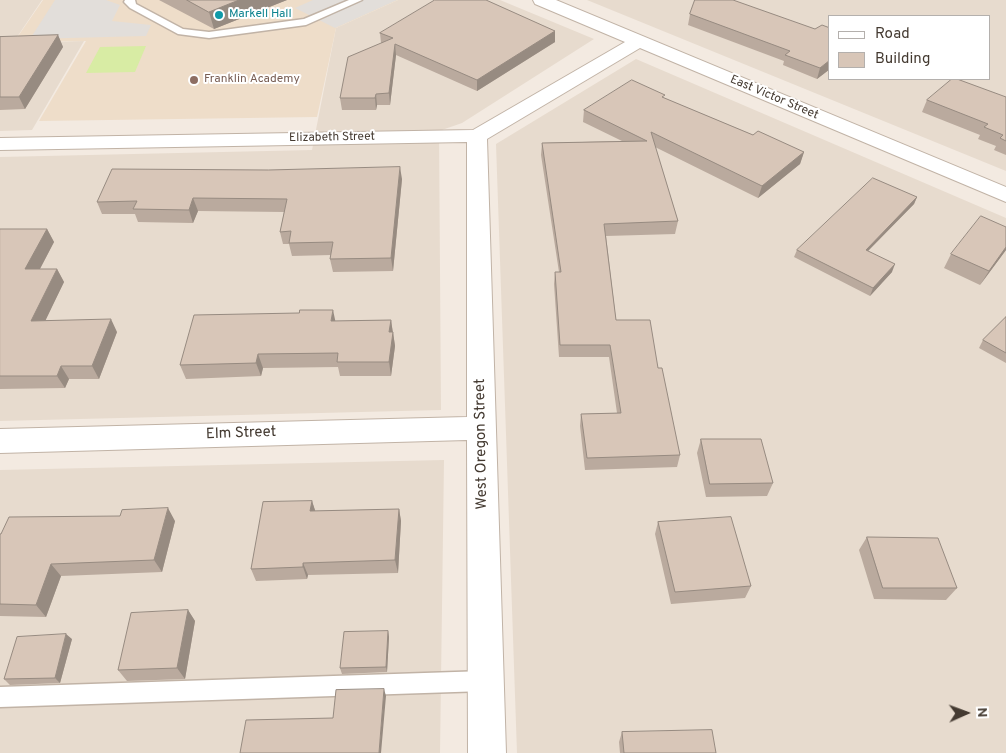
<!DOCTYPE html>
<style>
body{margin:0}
#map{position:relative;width:1006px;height:753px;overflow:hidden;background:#f3eae1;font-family:Overpass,sans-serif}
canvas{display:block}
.legend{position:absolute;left:828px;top:15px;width:162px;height:65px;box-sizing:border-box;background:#fff;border:1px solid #b4b0ad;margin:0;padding:6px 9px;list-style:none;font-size:15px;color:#443a31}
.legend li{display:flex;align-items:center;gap:10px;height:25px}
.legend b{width:25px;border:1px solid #b4b0ad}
.north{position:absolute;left:941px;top:688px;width:50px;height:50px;-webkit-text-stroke:4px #fff;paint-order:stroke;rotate:88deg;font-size:14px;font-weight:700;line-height:20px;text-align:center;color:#443a31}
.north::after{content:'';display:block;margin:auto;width:18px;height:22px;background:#443a31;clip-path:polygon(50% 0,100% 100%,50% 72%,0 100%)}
</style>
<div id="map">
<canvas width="1006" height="753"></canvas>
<ul class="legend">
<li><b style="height:6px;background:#fff"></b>Road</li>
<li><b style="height:14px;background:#d8c6b8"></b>Building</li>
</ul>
<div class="north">N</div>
</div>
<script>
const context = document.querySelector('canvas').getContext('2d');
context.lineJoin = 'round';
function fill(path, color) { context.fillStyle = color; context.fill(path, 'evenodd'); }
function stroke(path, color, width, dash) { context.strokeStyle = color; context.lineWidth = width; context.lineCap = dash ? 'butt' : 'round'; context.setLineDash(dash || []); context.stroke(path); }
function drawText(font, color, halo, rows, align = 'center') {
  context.font = font + ' Overpass,sans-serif'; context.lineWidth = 4; context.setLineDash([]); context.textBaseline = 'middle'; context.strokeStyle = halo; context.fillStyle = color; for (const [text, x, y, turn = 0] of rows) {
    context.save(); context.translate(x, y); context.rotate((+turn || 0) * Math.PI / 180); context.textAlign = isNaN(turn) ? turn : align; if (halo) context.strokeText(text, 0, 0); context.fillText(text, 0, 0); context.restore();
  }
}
fill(new Path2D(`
 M 0,0 L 42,0 L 13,43 L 84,41 L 32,130 L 0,131 Z
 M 398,0 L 500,0 L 594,39 L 462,123 L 439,131 L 441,410 L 0,421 L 0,157 L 312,150 L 336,28 Z
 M 587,0 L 1006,0 L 1006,171 ZM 830,16 L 990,16 L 990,79 L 830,79 Z
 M 636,59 L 1006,218 L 1006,753 L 517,753 L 496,144 Z
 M 444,460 L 440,753 L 0,753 L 0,470 Z`), '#e7dbce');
fill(new Path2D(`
 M 43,0 L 398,0 L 336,28 L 317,117 L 39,121 L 86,41 L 14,42 Z`), '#eeddc9');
fill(new Path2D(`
 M 146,46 L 135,72 L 86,73 L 100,47 Z`), '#d8eca4');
fill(new Path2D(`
 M 55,0 L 106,0 L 120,5 L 112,21 L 151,25 L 146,36 L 30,39 Z
 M 313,0 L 397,0 L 335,28 L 295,8 Z`), '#e2deda');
const lane = new Path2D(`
 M 125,0 L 135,0 L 136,4 L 183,29 L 209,32 L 304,19 L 349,0 L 362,0 L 306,25 L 209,38 L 178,34 L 130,8 L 124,2 Z
 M 485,671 L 492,674 L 495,681 L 492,688 L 485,691 L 0,707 L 0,687 Z`);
const street = new Path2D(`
 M 533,0 L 556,0 L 1006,187 L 1006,202 L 640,48 L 487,139 L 506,753 L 468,753 L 467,440 L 0,453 L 0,429 L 467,417 L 467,142 L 0,150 L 0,138 L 473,130 L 625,42 L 535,4 Z`);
stroke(lane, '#c1b3a6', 3);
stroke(street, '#c1b3a6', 2);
fill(lane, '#fff');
fill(street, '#fff');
fill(new Path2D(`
 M 159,0 L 287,0 L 214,29 Z
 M 695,0 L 830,69 L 817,79 L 783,65 L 784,61 L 688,25 L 690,14 Z
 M 555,31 L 555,42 L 477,91 L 396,55 L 390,105 L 377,105 L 376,110 L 342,110 L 340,98 L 381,43 L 380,33 Z
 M 58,35 L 63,47 L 25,109 L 0,110 L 0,37 Z
 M 1006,97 L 1006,155 L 994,150 L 996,146 L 978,139 L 980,135 L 922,112 L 927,100 Z
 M 664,98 L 753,135 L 804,152 L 800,164 L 758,198 L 655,147 L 678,221 L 675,234 L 606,236 L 616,320 L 658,368 L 680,455 L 677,467 L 585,470 L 580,426 L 581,414 L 617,413 L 609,357 L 559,357 L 554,284 L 555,272 L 559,272 L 541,155 L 542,143 L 622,141 L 583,122 L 584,110 Z
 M 402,179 L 393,271 L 333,272 L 330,259 L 331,255 L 292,256 L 289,244 L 283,244 L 280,232 L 284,212 L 198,211 L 193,223 L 138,222 L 135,214 L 102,214 L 97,202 Z
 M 917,197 L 914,204 L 868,251 L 892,272 L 870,296 L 794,257 L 797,250 Z
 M 1006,227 L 1006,250 L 980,285 L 944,268 L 951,254 Z
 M 0,229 L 47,229 L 54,242 L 40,269 L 57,269 L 64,282 L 45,320 L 117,332 L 99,379 L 69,379 L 65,388 L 0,389 Z
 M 1006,317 L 1006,363 L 979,348 L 983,340 Z
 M 391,320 L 395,346 L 391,376 L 340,376 L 338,367 L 263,368 L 261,376 L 186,379 L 180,365 L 336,321 Z
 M 701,439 L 773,483 L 767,496 L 706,497 L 697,453 Z
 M 312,501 L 315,511 L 399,509 L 401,521 L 398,573 L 308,575 L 307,579 L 256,581 L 251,569 Z
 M 175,521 L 162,572 L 61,576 L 46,617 L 0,616 L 0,534 Z
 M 658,522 L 751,586 L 745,598 L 671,604 L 655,534 Z
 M 867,537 L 957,588 L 946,600 L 874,599 L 859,550 Z
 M 188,610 L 195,621 L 185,679 L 127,681 L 118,670 Z
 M 388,631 L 389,637 L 387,672 L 342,674 L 340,668 Z
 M 72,639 L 60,683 L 10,685 L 4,679 Z
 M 622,732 L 716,753 L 620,753 L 619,742 Z`), '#baaa9e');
fill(new Path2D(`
 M 239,0 L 287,0 L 214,29 L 209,12 Z
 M 555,31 L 555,42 L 477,91 L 477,80 Z
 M 58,35 L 63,47 L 25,109 L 19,97 Z
 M 395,44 L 396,55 L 390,105 L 389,93 Z
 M 830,60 L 830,69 L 817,79 L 820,68 Z
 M 376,94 L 377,105 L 376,110 L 375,98 Z
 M 804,152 L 800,164 L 758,198 L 762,186 Z
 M 400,167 L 402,179 L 393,271 L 391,258 Z
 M 917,197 L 914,204 L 862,257 L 866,250 Z
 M 193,198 L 198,211 L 193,223 L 189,210 Z
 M 47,229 L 54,242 L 33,282 L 25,269 Z
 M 1006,247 L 1006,250 L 980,285 L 989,271 Z
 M 895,264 L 892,272 L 870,296 L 873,288 Z
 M 57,269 L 64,282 L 39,334 L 31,321 Z
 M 333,310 L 336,324 L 331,321 Z
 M 111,319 L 117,332 L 99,379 L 92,366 Z
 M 391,320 L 393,334 L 389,332 Z
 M 393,332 L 395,346 L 391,376 L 389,362 Z
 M 258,354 L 263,368 L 261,376 L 256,363 Z
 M 61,366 L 69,379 L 65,388 L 57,376 Z
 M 312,501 L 316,513 L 310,511 Z
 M 168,508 L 175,521 L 162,572 L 154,560 Z
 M 399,509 L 401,521 L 398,573 L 395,560 Z
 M 303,563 L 308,575 L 307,579 L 303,567 Z
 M 51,564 L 61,576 L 46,617 L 36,605 Z
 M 188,610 L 195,621 L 185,679 L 177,668 Z
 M 388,631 L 389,637 L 387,672 L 386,667 Z
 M 66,634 L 72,639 L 60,683 L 55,678 Z
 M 384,689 L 386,696 L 381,753 L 379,753 Z`), '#978b81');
const building = new Path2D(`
 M 187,0 L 239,0 L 209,12 Z
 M 435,0 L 486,0 L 555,31 L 477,80 L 395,44 L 389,93 L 376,94 L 375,98 L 340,98 L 348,57 L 393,38 L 380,33 Z
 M 695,0 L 733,0 L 815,29 L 822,25 L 830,28 L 830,60 L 820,68 L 785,55 L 790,51 L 690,14 Z
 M 58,35 L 19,97 L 0,97 L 0,37 Z
 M 952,79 L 957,79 L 1006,97 L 1006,141 L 1000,138 L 1003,135 L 984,127 L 988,124 L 927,100 Z
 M 632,80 L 665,95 L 662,97 L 753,135 L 758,131 L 804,152 L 762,186 L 651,132 L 678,221 L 604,224 L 616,320 L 650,320 L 658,368 L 662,368 L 680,455 L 587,458 L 581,414 L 621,413 L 610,345 L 560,345 L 555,272 L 561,272 L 542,143 L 647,141 L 584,110 Z
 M 400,167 L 391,258 L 330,259 L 333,242 L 289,243 L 291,231 L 280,232 L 287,199 L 193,198 L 189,210 L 133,209 L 137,201 L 97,202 L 112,169 L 268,170 Z
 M 873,178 L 917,197 L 866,250 L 895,264 L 873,288 L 797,250 Z
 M 981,216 L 1006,227 L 1006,247 L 989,271 L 951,254 Z
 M 0,229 L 47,229 L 25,269 L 57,269 L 31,321 L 111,319 L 92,366 L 61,366 L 57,376 L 0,376 Z
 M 300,310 L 333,310 L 331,321 L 391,320 L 389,332 L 393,332 L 389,362 L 337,362 L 338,353 L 258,354 L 256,363 L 180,365 L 194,315 L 299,313 Z
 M 1006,317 L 1006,353 L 983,340 Z
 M 701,439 L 761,439 L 773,483 L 710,484 Z
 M 312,501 L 310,511 L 399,509 L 395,560 L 303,563 L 303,567 L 251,569 L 263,502 Z
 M 168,508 L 154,560 L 51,564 L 36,605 L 0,604 L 0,534 L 1,534 L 9,517 L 120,516 L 122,510 Z
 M 731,517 L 751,586 L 675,592 L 658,522 Z
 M 867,537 L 938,538 L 957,588 L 883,588 Z
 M 188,610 L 177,668 L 118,670 L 131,613 Z
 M 388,631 L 386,667 L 340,668 L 344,632 Z
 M 66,634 L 55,678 L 4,679 L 17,637 Z
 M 384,689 L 379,753 L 240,753 L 246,720 L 333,718 L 336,690 Z
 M 712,730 L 716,753 L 624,753 L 622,732 Z`);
fill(building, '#d8c6b8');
stroke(building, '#978b81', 1);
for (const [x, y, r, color] of [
 [219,15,5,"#0f9aa8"],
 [194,80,5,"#8d6e63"]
]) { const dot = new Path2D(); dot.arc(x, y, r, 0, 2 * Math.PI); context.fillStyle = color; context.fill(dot); stroke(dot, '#fff', 2); }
drawText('12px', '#0d838f', '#fff', [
 ["Markell Hall",229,15]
], 'left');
drawText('12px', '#785e54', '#fff', [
 ["Franklin Academy",204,80]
], 'left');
drawText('12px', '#443a31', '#fff', [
 ["East Victor Street",774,98,23],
 ["Elizabeth Street",332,138,-1]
]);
drawText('15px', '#443a31', '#fff', [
 ["Elm Street",241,434,-2],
 ["West Oregon Street",482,444,-91]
]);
</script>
